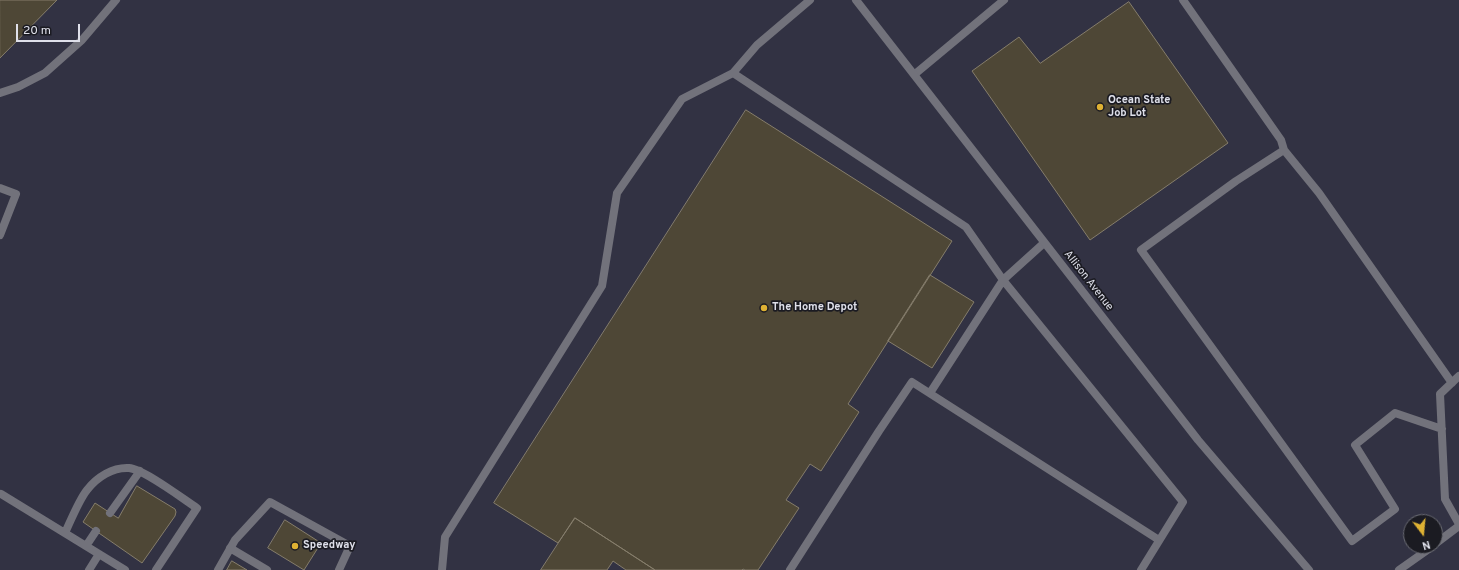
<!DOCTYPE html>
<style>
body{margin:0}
#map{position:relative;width:1459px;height:570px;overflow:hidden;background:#323243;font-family:Overpass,sans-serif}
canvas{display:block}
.north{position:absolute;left:1403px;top:514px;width:40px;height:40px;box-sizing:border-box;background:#1b1b22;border:1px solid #696a72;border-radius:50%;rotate:164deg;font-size:11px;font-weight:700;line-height:16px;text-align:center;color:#dfe0ea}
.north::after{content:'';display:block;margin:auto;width:14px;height:18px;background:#deb133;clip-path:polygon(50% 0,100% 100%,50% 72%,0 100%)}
.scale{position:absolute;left:16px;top:24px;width:64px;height:18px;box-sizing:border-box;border:2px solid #dfe0ea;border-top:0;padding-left:5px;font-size:12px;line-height:14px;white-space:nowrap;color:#dfe0ea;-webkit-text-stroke:3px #1b1b22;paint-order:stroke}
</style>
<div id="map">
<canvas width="1459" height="570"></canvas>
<div class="north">N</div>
<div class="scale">20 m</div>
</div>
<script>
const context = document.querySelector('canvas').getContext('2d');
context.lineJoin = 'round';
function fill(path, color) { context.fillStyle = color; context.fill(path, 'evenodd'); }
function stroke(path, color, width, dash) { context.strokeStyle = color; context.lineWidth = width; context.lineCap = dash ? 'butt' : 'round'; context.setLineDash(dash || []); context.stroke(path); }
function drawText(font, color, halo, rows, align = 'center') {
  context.font = font + ' Overpass,sans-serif'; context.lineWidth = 3.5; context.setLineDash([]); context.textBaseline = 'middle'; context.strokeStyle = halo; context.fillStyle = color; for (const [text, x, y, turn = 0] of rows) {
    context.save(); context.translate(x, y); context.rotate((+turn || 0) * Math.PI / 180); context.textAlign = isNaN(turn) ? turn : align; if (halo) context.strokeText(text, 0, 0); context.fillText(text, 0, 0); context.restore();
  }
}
const building = new Path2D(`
 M 0,0 L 57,0 L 0,58 Z
 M 1129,2 L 1228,143 L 1090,240 L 972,71 L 1019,37 L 1040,63 Z
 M 746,110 L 952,241 L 848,404 L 859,412 L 821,471 L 810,464 L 786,500 L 799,508 L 758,570 L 745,570 L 743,569 L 742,570 L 655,570 L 575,518 L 558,543 L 494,503 Z
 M 930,275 L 974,302 L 932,368 L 888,341 Z
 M 137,486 L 175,509 L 176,512 L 175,516 L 142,563 L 83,522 L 95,503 L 118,518 Z
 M 575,518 L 655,570 L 626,570 L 613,561 L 607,570 L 541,570 Z
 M 285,520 L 321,543 L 304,570 L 268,548 Z
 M 232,561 L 247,570 L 227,570 Z`);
fill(building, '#4e4736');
stroke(building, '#857d6b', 1);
stroke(new Path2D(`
 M 1183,0 L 1281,140 L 1284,150 L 1319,193 L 1452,383
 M 733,73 L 966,227 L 1003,280 L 1183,502 L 1141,570
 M 915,74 L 1004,0
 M 0,93 L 18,87 L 45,73 L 82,40 L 116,0
 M 1284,150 L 1236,181 L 1141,250 L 1352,541 L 1395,509 L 1355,445 L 1395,413 L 1442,429
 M 0,188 L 16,194 L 0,235
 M 1459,376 L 1440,394 L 1445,499 L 1459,524
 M 930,393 L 1003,280 L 1044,243
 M 1,494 L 125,570
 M 110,513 L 140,471
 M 65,533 C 71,520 79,500 87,490 C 97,477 113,467 129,468 C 144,469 183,499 197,508 L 156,570
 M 86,546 L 96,531
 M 230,548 L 267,570
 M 89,570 L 99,554
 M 218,570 L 235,540 L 270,502 L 350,546 L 339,570
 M 442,570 L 445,537 L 602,286 L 617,193 L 682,99 L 733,73 L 757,45 L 810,0
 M 790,570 L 879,431 L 912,382 L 1159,540`), '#72727b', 8);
stroke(new Path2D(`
 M 856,0 L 1198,440 L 1309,570
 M 1435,544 L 1459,526
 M 1399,570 L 1433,546`), '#72727b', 8);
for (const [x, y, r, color] of [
 [1100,107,4,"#deb133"],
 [764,308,4,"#deb133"],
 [295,546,4,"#deb133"]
]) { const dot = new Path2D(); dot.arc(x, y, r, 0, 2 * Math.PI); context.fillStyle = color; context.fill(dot); stroke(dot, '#1b1b22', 1.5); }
drawText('bold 11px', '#dfe0ea', '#1b1b22', [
 ["Ocean State",1108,101],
 ["Job Lot",1108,114],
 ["The Home Depot",772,308],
 ["Speedway",303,546]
], 'left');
drawText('11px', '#dfe0ea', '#1b1b22', [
 ["Allison Avenue",1088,281,52]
]);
</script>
